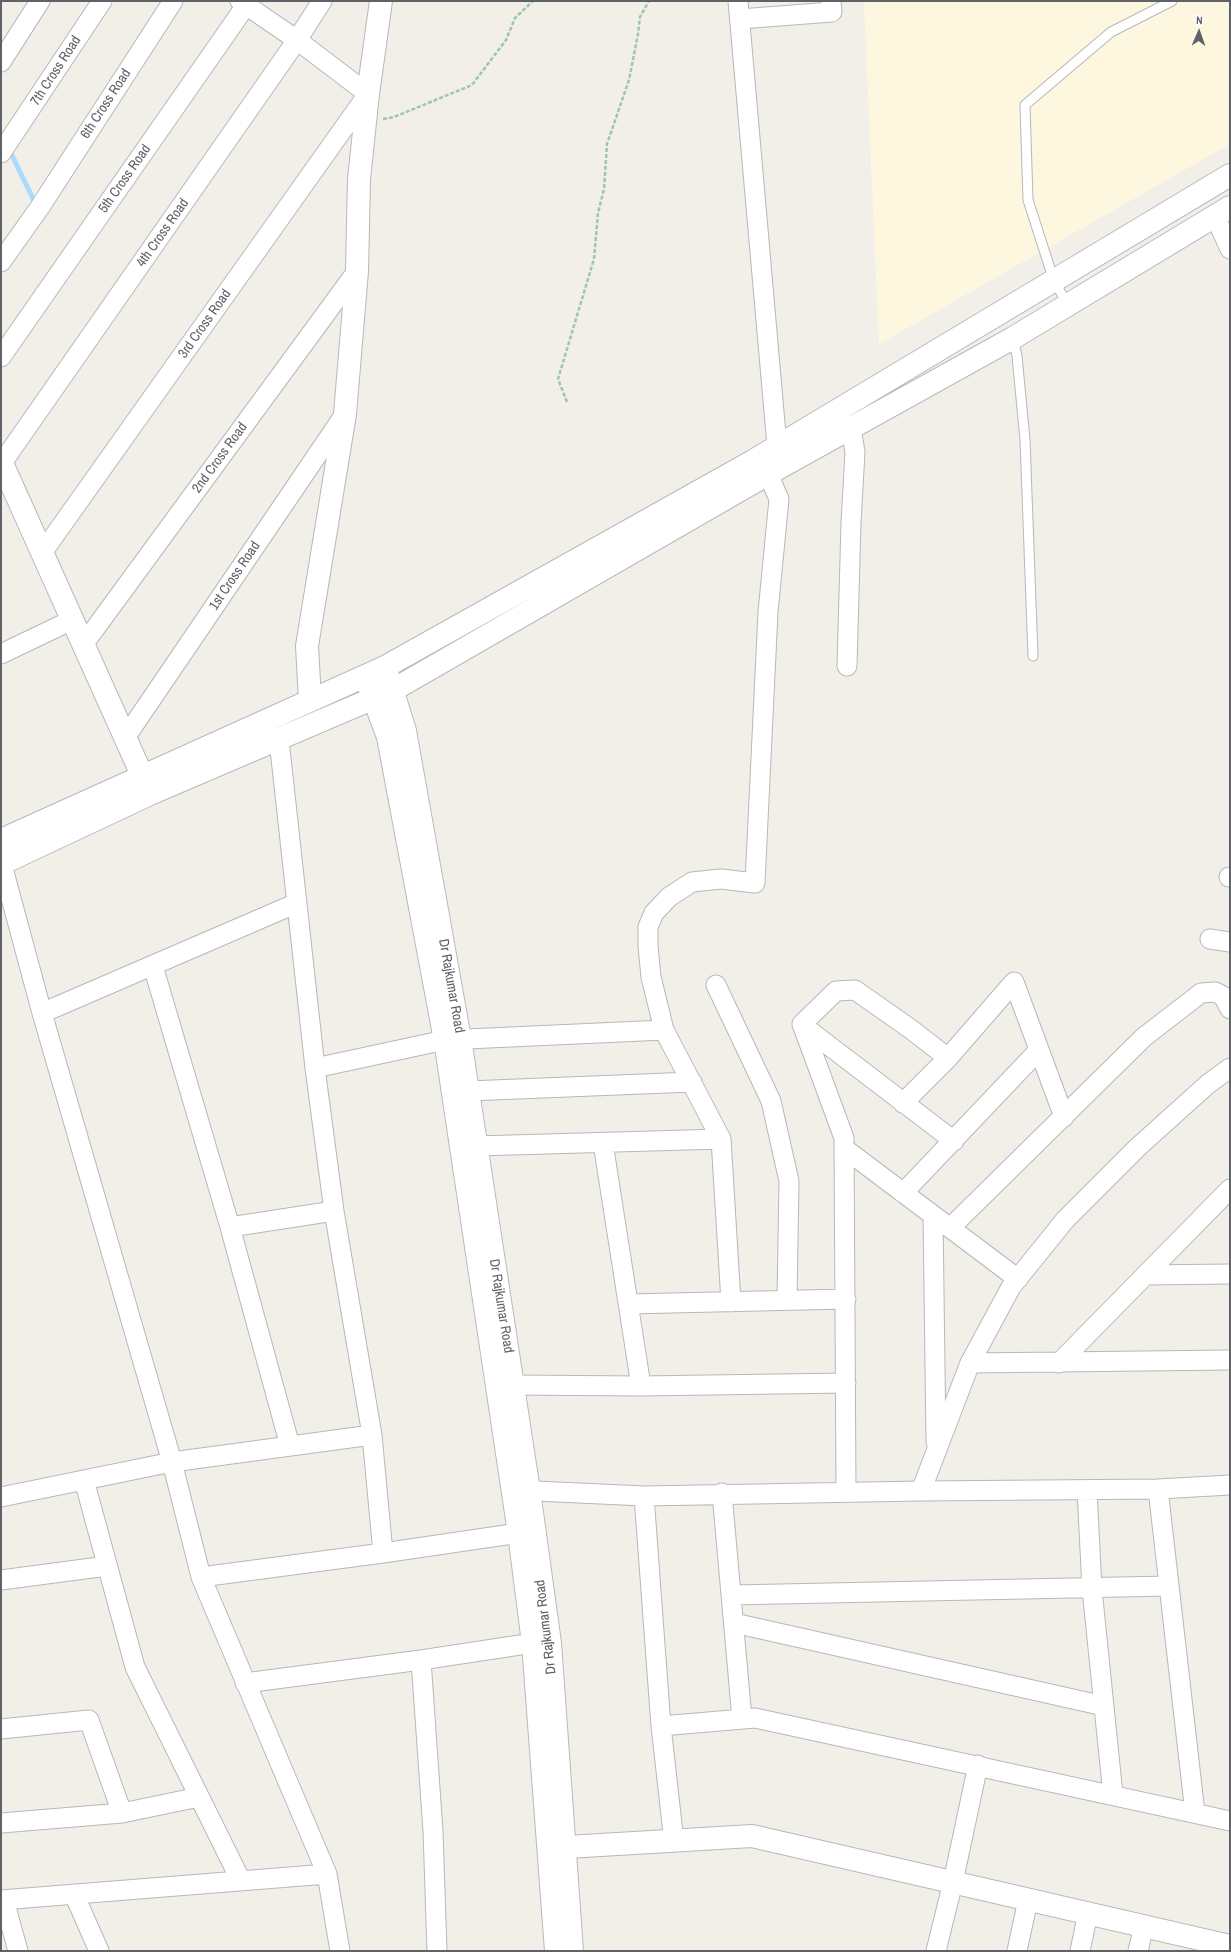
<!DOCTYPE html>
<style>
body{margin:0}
#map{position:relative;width:1231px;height:1952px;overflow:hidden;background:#f1efe8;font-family:"Archivo Narrow",sans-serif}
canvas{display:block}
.frame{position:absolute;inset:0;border:2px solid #5f6368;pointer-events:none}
.north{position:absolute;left:1179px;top:12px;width:40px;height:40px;-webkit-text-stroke:3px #fff;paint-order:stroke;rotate:2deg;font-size:11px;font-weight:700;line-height:16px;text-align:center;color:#5f6368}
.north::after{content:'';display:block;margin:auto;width:14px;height:18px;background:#5f6368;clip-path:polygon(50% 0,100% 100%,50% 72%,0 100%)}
</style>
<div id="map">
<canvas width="1231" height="1952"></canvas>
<div class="frame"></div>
<div class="north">N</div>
</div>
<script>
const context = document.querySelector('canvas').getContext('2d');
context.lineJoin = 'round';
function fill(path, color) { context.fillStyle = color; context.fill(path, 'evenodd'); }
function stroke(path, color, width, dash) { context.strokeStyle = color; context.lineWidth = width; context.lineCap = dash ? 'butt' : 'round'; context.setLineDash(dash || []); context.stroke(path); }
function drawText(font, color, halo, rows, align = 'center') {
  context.font = font + ' "Archivo Narrow",sans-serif'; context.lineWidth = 4; context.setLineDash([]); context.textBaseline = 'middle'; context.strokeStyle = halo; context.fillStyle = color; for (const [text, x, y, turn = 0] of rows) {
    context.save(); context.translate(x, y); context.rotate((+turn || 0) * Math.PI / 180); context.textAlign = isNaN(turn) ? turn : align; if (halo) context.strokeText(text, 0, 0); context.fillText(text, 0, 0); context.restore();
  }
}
fill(new Path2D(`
 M 864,1 L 1230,1 L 1230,144 L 879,344 Z`), '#fef7e0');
stroke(new Path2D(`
 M 9,149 L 36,205`), '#aadaff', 5);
const service = new Path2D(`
 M 1068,305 L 1054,281 L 1028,200 L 1025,105 L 1111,32 L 1172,1
 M 1013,338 L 1017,356 L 1025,440 L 1033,656`);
const minor = new Path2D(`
 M 738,1 L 777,446
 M 740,19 L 832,12 L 831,1
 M 1,62 L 40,1
 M 1,153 L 102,1
 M 1215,216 L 1230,249
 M 1,262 L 40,207 L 173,1
 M 1,357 L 249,1
 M 2,463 L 297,40 L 322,1
 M 42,553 L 368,94 L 297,40 L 240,1
 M 83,645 L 357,271
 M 1,654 L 72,620
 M 847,666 L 851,523 L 855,452 L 851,428
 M 125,738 L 345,414
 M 279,740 L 315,1068 L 334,1211 L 372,1435 L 383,1553
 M 1,861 L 42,1013 L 172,1462 L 201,1577 L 327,1874 L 340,1951
 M 1229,877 L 1230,877
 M 1210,939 L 1230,942
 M 153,966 L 230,1227 L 290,1446
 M 716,985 L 771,1101 L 789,1181 L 787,1300
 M 42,1013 L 297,903
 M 802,1024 L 844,1138 L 846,1492
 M 802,1024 L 836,991 L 855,990 L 912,1030 L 948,1058
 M 802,1025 L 954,1141
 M 315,1068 L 445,1040 L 664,1030
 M 468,1091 L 692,1082
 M 903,1103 L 948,1058 L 1014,982 L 1064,1117
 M 603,1143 L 641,1386
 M 476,1146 L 721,1139
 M 845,1149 L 1018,1279
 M 903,1193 L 1039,1050
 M 933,1215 L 936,1442
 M 230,1227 L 334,1211
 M 950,1228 L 1144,1037 L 1201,993 L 1215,992 L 1223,996 L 1230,1009
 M 1145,1275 L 1230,1274
 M 731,1302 L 721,1139 L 664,1030 L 651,977 L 648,946 L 648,927 L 654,913 L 669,897 L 692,882 L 721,879 L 755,883 L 768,612 L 779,499 L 768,474
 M 628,1304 L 846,1299
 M 970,1363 L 1230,1360
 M 1059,1363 L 1230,1189
 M 513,1385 L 641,1386 L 846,1383
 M 84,1480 L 135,1667 L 241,1881
 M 1158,1489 L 1195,1813
 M 514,1490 L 644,1496 L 921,1491 L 1158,1489 L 1230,1485
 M 1087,1490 L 1092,1589 L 1113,1795
 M 921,1491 L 970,1363 L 1011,1287 L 1065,1220 L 1138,1147 L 1208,1084 L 1230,1068
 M 722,1493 L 742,1719
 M 644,1496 L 661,1726 L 674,1842
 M 1,1497 L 172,1462 L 372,1435
 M 201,1577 L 383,1553 L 519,1533
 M 1,1580 L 107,1566
 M 732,1595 L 1169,1586
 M 734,1623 L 1104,1706
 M 421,1660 L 433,1831 L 437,1951
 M 245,1683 L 421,1660 L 533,1643
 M 661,1726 L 755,1718 L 1230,1821
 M 1,1729 L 89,1720 L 122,1813
 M 1,1823 L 122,1813 L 199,1797
 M 74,1894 L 99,1951
 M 1,1900 L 327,1874
 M 4,1900 L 18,1951
 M 936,1951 L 953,1882 L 978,1765
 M 1017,1951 L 1028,1900
 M 1080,1951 L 1088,1913
 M 1138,1951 L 1144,1926`);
const tertiary = new Path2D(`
 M 1,461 L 150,793
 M 310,700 L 307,646 L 345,414 L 357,271 L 359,179 L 368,94 L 381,1
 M 550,1848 L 752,1836 L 1230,1946`);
const secondary = new Path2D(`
 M 388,676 L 405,731 L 460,1039 L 529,1491 L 550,1643 L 572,1951
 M 369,686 L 388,737 L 445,1040 L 519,1533 L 533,1643 L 556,1951
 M 1,840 L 385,667 L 753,461 L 1230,175
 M 1,864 L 150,794 L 393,690 L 768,474 L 1013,338 L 1230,207`);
stroke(service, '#b5b8bc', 11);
stroke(minor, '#b5b8bc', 21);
stroke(tertiary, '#b5b8bc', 24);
stroke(secondary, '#b6babf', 24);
stroke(new Path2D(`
 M 383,119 L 394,117 L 472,85 L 506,40 L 515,18 L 533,1
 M 567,402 L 558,379 L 594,259 L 598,213 L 604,189 L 607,144 L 629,80 L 638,34 L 640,17 L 649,1`), '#9cc7a9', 2.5, [4, 2]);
stroke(service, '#fff', 9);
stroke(minor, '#fff', 19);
stroke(tertiary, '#fff', 22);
stroke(secondary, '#fff', 22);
drawText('14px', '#5f6368', '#fff', [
 ["7th Cross Road",56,71,-57],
 ["6th Cross Road",106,104,-57],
 ["5th Cross Road",125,179,-55],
 ["4th Cross Road",163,233,-55],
 ["3rd Cross Road",205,324,-55],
 ["2nd Cross Road",220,458,-54],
 ["1st Cross Road",235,576,-56],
 ["Dr Rajkumar Road",451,986,80],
 ["Dr Rajkumar Road",501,1306,81],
 ["Dr Rajkumar Road",546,1627,-97]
]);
</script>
